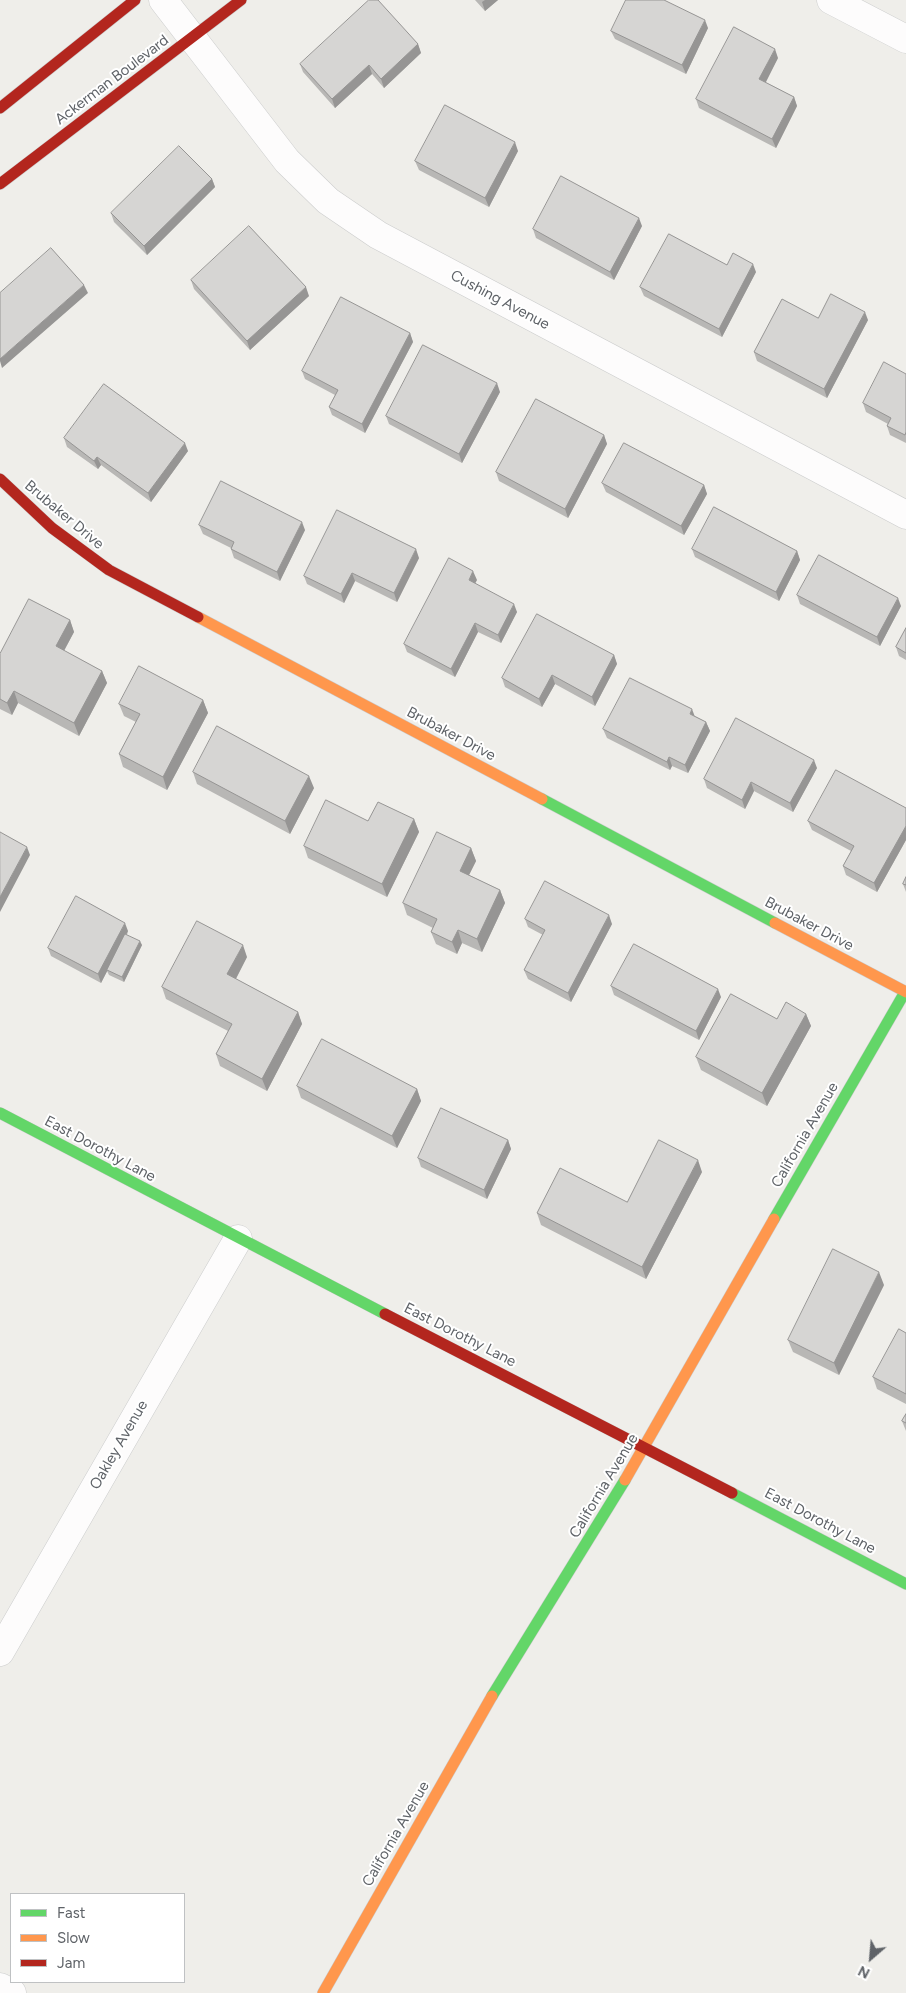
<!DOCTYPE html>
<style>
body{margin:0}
#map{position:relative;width:906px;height:1993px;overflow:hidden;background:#efeeea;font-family:Figtree,sans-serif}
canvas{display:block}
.legend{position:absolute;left:10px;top:1893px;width:175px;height:90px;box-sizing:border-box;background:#fff;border:1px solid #bfc1c3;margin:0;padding:6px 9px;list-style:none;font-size:15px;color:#5f6368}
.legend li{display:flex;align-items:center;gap:10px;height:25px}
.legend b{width:25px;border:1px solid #bfc1c3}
.north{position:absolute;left:846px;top:1933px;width:50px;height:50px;-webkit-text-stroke:4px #fff;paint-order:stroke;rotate:207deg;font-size:14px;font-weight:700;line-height:20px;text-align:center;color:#5f6368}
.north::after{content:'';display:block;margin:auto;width:18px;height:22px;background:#5f6368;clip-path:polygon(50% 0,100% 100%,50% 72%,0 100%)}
</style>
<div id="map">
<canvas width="906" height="1993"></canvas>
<ul class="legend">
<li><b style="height:6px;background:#63d668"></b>Fast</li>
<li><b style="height:6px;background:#ff974d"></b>Slow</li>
<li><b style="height:6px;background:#b3261e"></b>Jam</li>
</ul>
<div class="north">N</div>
</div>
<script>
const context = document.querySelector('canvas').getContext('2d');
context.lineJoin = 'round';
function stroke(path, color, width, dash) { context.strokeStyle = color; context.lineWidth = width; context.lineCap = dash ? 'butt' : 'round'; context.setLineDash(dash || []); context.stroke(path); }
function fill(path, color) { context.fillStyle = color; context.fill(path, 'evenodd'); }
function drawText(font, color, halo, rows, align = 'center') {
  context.font = font + ' Figtree,sans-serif'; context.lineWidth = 4; context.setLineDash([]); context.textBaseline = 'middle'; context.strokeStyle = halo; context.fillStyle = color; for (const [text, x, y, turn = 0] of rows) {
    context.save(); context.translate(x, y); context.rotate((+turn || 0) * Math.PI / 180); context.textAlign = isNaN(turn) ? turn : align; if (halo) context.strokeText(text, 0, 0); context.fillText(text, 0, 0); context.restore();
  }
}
const street = new Path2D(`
 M 163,0 L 287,161 L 328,201 L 378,235 L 906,515
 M 831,0 L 906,39
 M 0,1652 L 238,1239
 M 0,1987 L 12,1993`);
const fast = new Path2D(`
 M 542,799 L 775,923
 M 0,1113 L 385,1314
 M 774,1219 L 905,992
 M 732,1493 L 906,1584
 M 492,1696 L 625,1480`);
const slow = new Path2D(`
 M 198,617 L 542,799
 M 775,923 L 906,992
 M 625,1480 L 774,1219
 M 323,1993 L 492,1696`);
const jam = new Path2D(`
 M 0,108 L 135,0
 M 0,184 L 241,0
 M 0,479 L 52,528 L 109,570 L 198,617
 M 385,1314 L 732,1493`);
stroke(street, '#cbcccc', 29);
stroke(fast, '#cacacb', 12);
stroke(slow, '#cacacb', 12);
stroke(jam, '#cacacb', 12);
stroke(street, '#fdfcfc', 28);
stroke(fast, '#63d668', 11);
stroke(slow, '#ff974d', 11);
stroke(jam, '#b3261e', 11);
fill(new Path2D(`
 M 475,0 L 498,0 L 485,11 Z
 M 708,28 L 686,74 L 615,39 L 611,31 Z
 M 418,44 L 421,53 L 384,88 L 372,74 L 335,108 L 303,72 L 300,64 Z
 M 778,58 L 765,82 L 794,97 L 797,106 L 776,148 L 699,108 L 696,99 Z
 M 518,151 L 489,207 L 419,170 L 415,161 Z
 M 212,179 L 215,187 L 147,255 L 114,222 L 111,213 Z
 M 642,226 L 614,280 L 536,238 L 533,229 Z
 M 756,272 L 722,337 L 644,296 L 640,287 Z
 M 191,280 L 309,296 L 250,350 L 194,289 Z
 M 818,318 L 868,320 L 827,398 L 757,361 L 754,352 Z
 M 410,333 L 413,342 L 365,433 L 332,415 L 329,407 L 335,395 L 305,379 L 302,371 Z
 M 906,374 L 906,443 L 890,435 L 887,426 L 888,424 L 866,412 L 863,403 Z
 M 500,392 L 462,463 L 389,424 L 386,416 Z
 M 604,435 L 607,444 L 568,518 L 499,481 L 496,472 Z
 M 64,438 L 188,451 L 151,502 L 101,465 L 98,469 L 67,447 Z
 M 602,483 L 704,485 L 707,494 L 684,535 L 606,492 Z
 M 199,525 L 305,530 L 280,581 L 234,558 L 231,549 L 231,548 L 203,534 Z
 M 692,549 L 797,551 L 800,560 L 779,601 L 695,557 Z
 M 419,558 L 397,602 L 355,581 L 344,603 L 307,584 L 304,576 Z
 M 477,580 L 475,583 L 517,612 L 501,643 L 478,632 L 455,677 L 407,652 L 404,644 Z
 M 797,595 L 901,606 L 880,646 L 800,604 Z
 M 70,620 L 74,632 L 64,651 L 102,671 L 107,683 L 79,736 L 18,703 L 12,715 L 0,709 L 0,654 Z
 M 906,628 L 906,660 L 899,656 L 896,647 Z
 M 614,655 L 617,664 L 595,706 L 555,684 L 542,707 L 505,687 L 502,678 Z
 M 203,700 L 208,713 L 167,790 L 123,767 L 119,754 L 136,722 L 124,716 L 119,704 Z
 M 695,716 L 706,722 L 710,731 L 688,773 L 672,766 L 670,770 L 607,738 L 603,729 Z
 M 817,768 L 793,812 L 754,791 L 745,809 L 707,788 L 704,779 Z
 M 193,772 L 314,788 L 290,834 L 197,784 Z
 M 906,808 L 906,840 L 877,892 L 846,875 L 843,866 L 851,851 L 812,830 L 808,821 Z
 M 414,819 L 419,832 L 387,897 L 308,858 L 304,846 L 368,821 Z
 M 471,848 L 476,861 L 469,875 L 500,890 L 505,903 L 482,952 L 462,943 L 457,954 L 436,944 L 431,932 L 433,928 L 407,915 L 403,903 Z
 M 906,877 L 906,892 L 903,884 Z
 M 525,919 L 612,924 L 571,1002 L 528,979 L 524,970 L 543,935 L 528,927 Z
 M 128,931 L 127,935 L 142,945 L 124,982 L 109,975 L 107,971 L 101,983 L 51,956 L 48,948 Z
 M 247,957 L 236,979 L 298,1012 L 302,1024 L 267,1091 L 220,1066 L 216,1054 L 228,1031 L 166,999 L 162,987 Z
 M 611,986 L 721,997 L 699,1040 L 614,995 Z
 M 806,1014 L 811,1026 L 767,1106 L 701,1070 L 696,1057 Z
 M 297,1086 L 417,1089 L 421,1101 L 397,1148 L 301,1098 Z
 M 508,1140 L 511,1149 L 487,1199 L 421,1167 L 418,1158 Z
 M 702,1172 L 646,1279 L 541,1225 L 537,1213 L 627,1202 Z
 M 884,1285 L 839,1375 L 793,1352 L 788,1340 Z
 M 906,1333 L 906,1404 L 877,1389 L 873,1377 Z
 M 906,1414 L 906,1431 L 902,1421 Z`), '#b8b7b5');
fill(new Path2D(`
 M 485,0 L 498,0 L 485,11 L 482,2 Z
 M 705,20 L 708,28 L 686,74 L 682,65 Z
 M 418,44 L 421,53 L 384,88 L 381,79 Z
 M 775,49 L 778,58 L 763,88 L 759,79 Z
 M 369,65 L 372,74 L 335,108 L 332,99 Z
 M 794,97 L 797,106 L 776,148 L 772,139 Z
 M 515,142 L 518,151 L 489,207 L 485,198 Z
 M 212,179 L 215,187 L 147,255 L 144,246 Z
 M 639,218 L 642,226 L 614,280 L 610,272 Z
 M 753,264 L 756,272 L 722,337 L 719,329 Z
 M 84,285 L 88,293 L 2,368 L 0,361 L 0,359 Z
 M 306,287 L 309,296 L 250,350 L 247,341 Z
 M 865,312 L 868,320 L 827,398 L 824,389 Z
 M 410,333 L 413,342 L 365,433 L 362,424 Z
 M 497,383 L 500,392 L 462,463 L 459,454 Z
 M 604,435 L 607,444 L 568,518 L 565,509 Z
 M 185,443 L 188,451 L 151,502 L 148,493 Z
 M 97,457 L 101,465 L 98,469 L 94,461 Z
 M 704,485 L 707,494 L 684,535 L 681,526 Z
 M 302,522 L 305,530 L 280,581 L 277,572 Z
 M 416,549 L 419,558 L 397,602 L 394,593 Z
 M 797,551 L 800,560 L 779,601 L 776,592 Z
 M 473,571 L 477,580 L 472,589 L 469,580 Z
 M 352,573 L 355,581 L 344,603 L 341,594 Z
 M 898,598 L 901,606 L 880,646 L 877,637 Z
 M 514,604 L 517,612 L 501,643 L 498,635 Z
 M 70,620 L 74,632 L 60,658 L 56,646 Z
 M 475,623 L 478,632 L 455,677 L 451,669 Z
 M 614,655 L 617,664 L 595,706 L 592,697 Z
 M 102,671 L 107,683 L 79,736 L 74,723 Z
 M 552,675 L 555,684 L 542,707 L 539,699 Z
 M 14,691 L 18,703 L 12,715 L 7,703 Z
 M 203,700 L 208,713 L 167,790 L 163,777 Z
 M 692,709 L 695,717 L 690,714 Z
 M 706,722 L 710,731 L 688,773 L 685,765 Z
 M 669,757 L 672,766 L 670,770 L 667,762 Z
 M 814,760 L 817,768 L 793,812 L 790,803 Z
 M 309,776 L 314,788 L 290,834 L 285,821 Z
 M 751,782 L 754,791 L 745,809 L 742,800 Z
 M 414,819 L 419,832 L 387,897 L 382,884 Z
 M 906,826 L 906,840 L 877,892 L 874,883 Z
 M 27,847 L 30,855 L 0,912 L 0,897 Z
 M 471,848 L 476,861 L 465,883 L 460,871 Z
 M 500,890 L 505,903 L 482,952 L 477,939 Z
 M 609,915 L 612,924 L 571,1002 L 568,993 Z
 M 125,923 L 128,931 L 101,983 L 98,974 Z
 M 458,930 L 462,943 L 457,954 L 452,942 Z
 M 140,941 L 142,945 L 124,982 L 122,977 Z
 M 243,945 L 247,957 L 232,986 L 227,974 Z
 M 718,989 L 721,997 L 699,1040 L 696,1031 Z
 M 298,1012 L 302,1024 L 267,1091 L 262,1079 Z
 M 806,1014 L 811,1026 L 767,1106 L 762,1093 Z
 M 417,1089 L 421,1101 L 397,1148 L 392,1136 Z
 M 508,1140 L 511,1149 L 487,1199 L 484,1190 Z
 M 698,1160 L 702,1172 L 646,1279 L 642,1267 Z
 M 879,1272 L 884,1285 L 839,1375 L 834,1363 Z`), '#969594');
const building = new Path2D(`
 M 369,0 L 378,0 L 418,44 L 381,79 L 369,65 L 332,99 L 300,64 Z
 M 626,0 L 664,0 L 705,20 L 682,65 L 611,31 Z
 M 734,27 L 775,49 L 759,79 L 794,97 L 772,139 L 696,99 Z
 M 445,105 L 515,142 L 485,198 L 415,161 Z
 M 179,146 L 212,179 L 144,246 L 111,213 Z
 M 561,176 L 639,218 L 610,272 L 533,229 Z
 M 249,226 L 306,287 L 247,341 L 191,280 Z
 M 669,234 L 727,265 L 733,253 L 753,264 L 719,329 L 640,287 Z
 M 51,248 L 84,285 L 0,359 L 0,293 Z
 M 831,294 L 865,312 L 824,389 L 754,352 L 782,299 L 818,318 Z
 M 341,297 L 410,333 L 362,424 L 329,407 L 338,390 L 302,371 Z
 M 423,345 L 497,383 L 459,454 L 386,416 Z
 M 884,362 L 906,374 L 906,432 L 905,435 L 887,426 L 891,418 L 863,403 Z
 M 104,384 L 185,443 L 148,493 L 97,457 L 94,461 L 64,438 Z
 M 536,399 L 604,435 L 565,509 L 496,472 Z
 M 624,443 L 704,485 L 681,526 L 602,483 Z
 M 221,481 L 302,522 L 277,572 L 231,549 L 234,542 L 199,525 Z
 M 714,507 L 797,551 L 776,592 L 692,549 Z
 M 337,510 L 416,549 L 394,593 L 352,573 L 341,594 L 304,576 Z
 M 819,555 L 898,598 L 877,637 L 797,595 Z
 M 449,558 L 473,571 L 469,580 L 514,604 L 498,635 L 475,623 L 451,669 L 404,644 Z
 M 29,599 L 70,620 L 56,646 L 102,671 L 74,723 L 14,691 L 7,703 L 0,699 L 0,654 Z
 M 537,614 L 614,655 L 592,697 L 552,675 L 539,699 L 502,678 Z
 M 906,628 L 906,653 L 896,647 Z
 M 139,666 L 203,700 L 163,777 L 119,754 L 140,714 L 119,704 Z
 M 630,678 L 692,709 L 690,714 L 706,722 L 685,765 L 669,757 L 667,762 L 603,729 Z
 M 736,718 L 814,760 L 790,803 L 751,782 L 742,800 L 704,779 Z
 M 217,726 L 309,776 L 285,821 L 193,772 Z
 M 836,770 L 906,808 L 906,826 L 874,883 L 843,866 L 854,846 L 808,821 Z
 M 326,800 L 368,821 L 378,802 L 414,819 L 382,884 L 304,846 Z
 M 0,832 L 27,847 L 0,897 Z
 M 437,832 L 471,848 L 460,871 L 500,890 L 477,939 L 458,930 L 452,942 L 431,932 L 437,919 L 403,903 Z
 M 906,877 L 906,885 L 903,884 Z
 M 545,881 L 609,915 L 568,993 L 524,970 L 545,930 L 525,919 Z
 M 76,896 L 125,923 L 98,974 L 48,948 Z
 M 197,921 L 243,945 L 227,974 L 298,1012 L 262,1079 L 216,1054 L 232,1024 L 162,987 Z
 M 125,934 L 140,941 L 122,977 L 107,970 Z
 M 634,944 L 718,989 L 696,1031 L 611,986 Z
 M 731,994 L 777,1019 L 786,1002 L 806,1014 L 762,1093 L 696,1057 Z
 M 322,1039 L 417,1089 L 392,1136 L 297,1086 Z
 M 441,1108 L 508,1140 L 484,1190 L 418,1158 Z
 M 659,1140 L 698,1160 L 642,1267 L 537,1213 L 560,1168 L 627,1202 Z
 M 833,1249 L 879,1272 L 834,1363 L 788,1340 Z
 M 899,1329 L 906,1333 L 906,1394 L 873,1377 Z
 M 906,1414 L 906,1423 L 902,1421 Z`);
fill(building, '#d6d5d3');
stroke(building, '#969594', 1);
drawText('15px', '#5f6368', '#fff', [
 ["Ackerman Boulevard",112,80,-37],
 ["Cushing Avenue",500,300,28],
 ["Brubaker Drive",64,515,40],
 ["Brubaker Drive",451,734,28],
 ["Brubaker Drive",809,924,28],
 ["California Avenue",805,1135,-60],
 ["East Dorothy Lane",100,1149,28],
 ["East Dorothy Lane",460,1335,27],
 ["Oakley Avenue",119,1445,-60],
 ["California Avenue",604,1486,-59],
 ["East Dorothy Lane",820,1521,28],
 ["California Avenue",396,1834,-60]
]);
</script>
